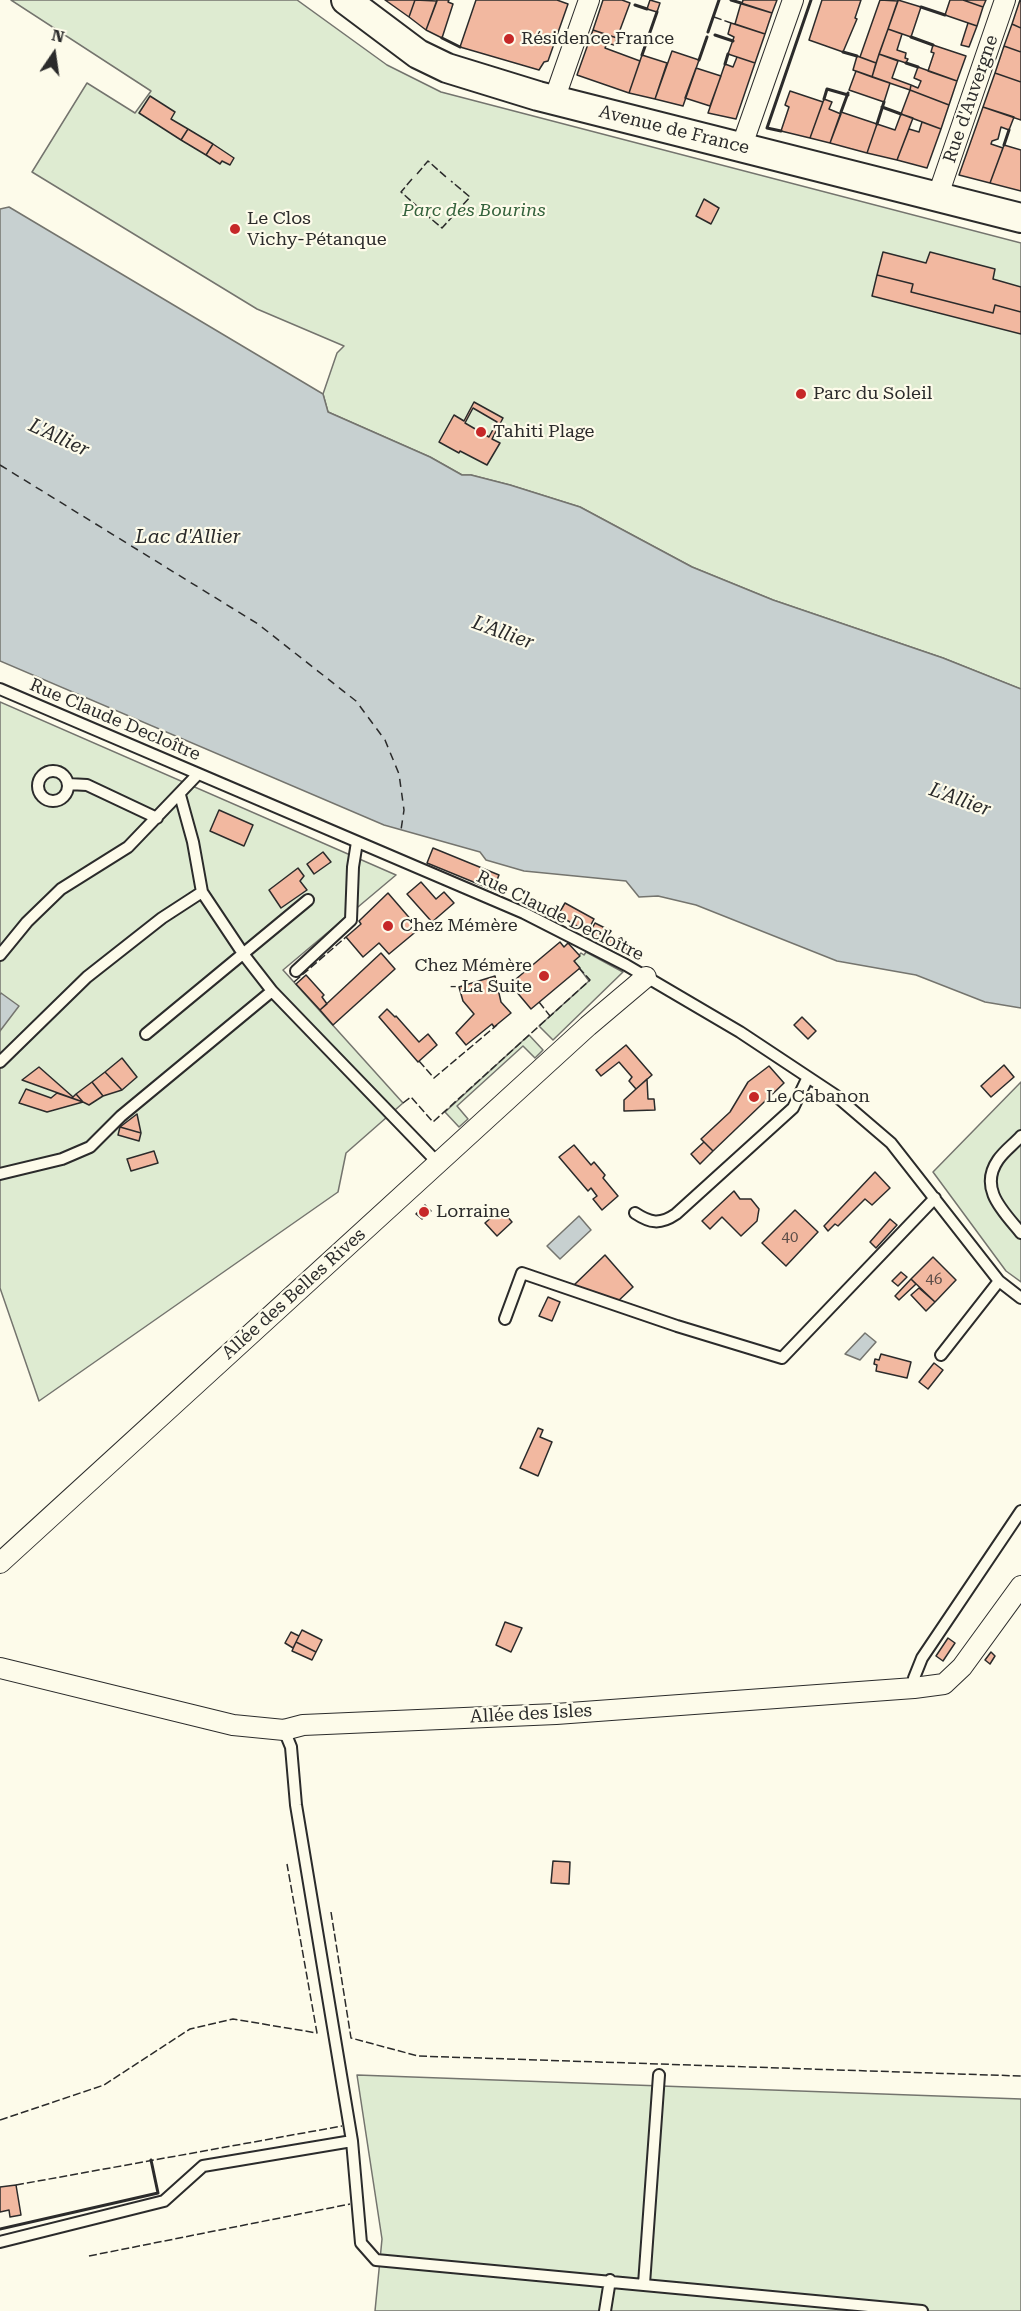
<!DOCTYPE html>
<meta charset="utf-8">
<style>
body{margin:0}
#map{position:relative;width:1021px;height:2311px;overflow:hidden;background:#fdfbea;font-family:"Roboto Serif",serif}
canvas{display:block}
.north{position:absolute;left:24px;top:24px;width:60px;height:60px;-webkit-text-stroke:4px #fdfbea;paint-order:stroke;rotate:13deg;font-size:16px;font-weight:700;line-height:24px;text-align:center;color:#2b2b2b}
.north::after{content:'';display:block;margin:auto;width:21px;height:27px;background:#2b2b2b;clip-path:polygon(50% 0,100% 100%,50% 72%,0 100%)}
</style>
<div id="map">
<canvas width="1021" height="2311"></canvas>
<div class="north">N</div>
</div>
<script>
const context = document.querySelector('canvas').getContext('2d');
context.lineJoin = 'round';
function fill(path, color) { context.fillStyle = color; context.fill(path, 'evenodd'); }
function stroke(path, color, width, dash) { context.strokeStyle = color; context.lineWidth = width; context.lineCap = dash ? 'butt' : 'round'; context.setLineDash(dash || []); context.stroke(path); }
function drawText(font, color, halo, rows, align = 'center') {
  context.font = font + ' "Roboto Serif",serif'; context.lineWidth = 4.5; context.setLineDash([]); context.textBaseline = 'middle'; context.strokeStyle = halo; context.fillStyle = color; for (const [text, x, y, turn = 0] of rows) {
    context.save(); context.translate(x, y); context.rotate((+turn || 0) * Math.PI / 180); context.textAlign = isNaN(turn) ? turn : align; if (halo) context.strokeText(text, 0, 0); context.fillText(text, 0, 0); context.restore();
  }
}
const green = new Path2D(`
 M 11,0 L 297,0 L 387,65 L 441,92 L 1021,243 L 1021,689 L 943,658 L 773,600 L 692,567 L 580,507 L 510,485 L 471,475 L 462,475 L 430,457 L 328,412 L 323,394 L 337,353 L 344,346 L 257,309 L 32,172 L 87,83 L 135,113 L 151,91 Z
 M 0,702 L 396,875 L 283,970 L 403,1103 L 346,1153 L 338,1192 L 39,1401 L 0,1288 Z
 M 586,952 L 623,972 L 553,1040 L 539,1026 L 589,981 L 574,961 L 581,953 L 584,955 Z
 M 529,1035 L 543,1050 L 535,1058 L 523,1046 L 457,1106 L 468,1119 L 459,1127 L 445,1112 Z
 M 1021,1082 L 1021,1282 L 1006,1271 L 933,1172 Z
 M 357,2075 L 1021,2099 L 1021,2311 L 375,2311 L 382,2239 Z`);
fill(green, '#deebd1');
stroke(green, '#74746e', 1.5);
const water = new Path2D(`
 M 9,207 L 323,394 L 328,412 L 430,457 L 462,475 L 471,475 L 510,485 L 580,507 L 692,567 L 773,600 L 943,658 L 1021,689 L 1021,1008 L 985,1002 L 916,975 L 837,961 L 696,905 L 658,896 L 639,897 L 626,881 L 524,871 L 486,860 L 480,852 L 384,825 L 0,661 L 0,209 Z
 M 1,993 L 19,1006 L 0,1031 L 0,995 Z
 M 579,1216 L 591,1230 L 560,1259 L 547,1246 Z
 M 865,1333 L 876,1342 L 860,1360 L 845,1354 Z`);
fill(water, '#c7d0d0');
stroke(water, '#74746e', 1.5);
stroke(new Path2D(`
 M 0,465 L 258,624 L 356,701 L 385,740 L 399,774 L 404,810 L 401,830`), '#2b2b2b', 1.5, [8, 6]);
const building = new Path2D(`
 M 385,0 L 415,0 L 409,17 Z
 M 415,0 L 437,1 L 426,30 L 409,17 Z
 M 437,0 L 449,0 L 448,2 L 453,4 L 442,38 L 426,30 Z
 M 476,0 L 557,0 L 568,4 L 548,61 L 544,62 L 539,70 L 460,47 Z
 M 603,0 L 622,0 L 630,3 L 617,38 L 593,30 Z
 M 650,0 L 660,3 L 657,12 L 647,9 Z
 M 743,0 L 777,0 L 772,13 L 742,4 Z
 M 822,0 L 861,0 L 855,18 L 857,19 L 843,52 L 809,40 Z
 M 880,0 L 898,1 L 876,63 L 860,57 Z
 M 898,0 L 921,7 L 911,37 L 888,29 Z
 M 950,0 L 963,0 L 983,7 L 977,26 L 945,15 Z
 M 963,0 L 986,0 L 983,7 Z
 M 1020,0 L 1021,0 L 1021,28 L 1012,24 Z
 M 741,3 L 772,13 L 765,34 L 735,24 Z
 M 731,23 L 765,34 L 755,63 L 728,54 L 734,37 L 728,34 Z
 M 968,23 L 977,26 L 969,47 L 961,45 Z
 M 1012,24 L 1021,28 L 1021,52 L 1004,46 Z
 M 888,29 L 902,34 L 897,50 L 906,53 L 905,58 L 908,59 L 906,63 L 879,54 Z
 M 593,30 L 617,38 L 614,45 L 607,43 L 605,48 L 640,61 L 629,93 L 577,75 Z
 M 933,45 L 966,56 L 957,81 L 928,71 L 934,53 L 931,52 Z
 M 1004,46 L 1021,52 L 1021,82 L 995,73 Z
 M 672,51 L 699,60 L 683,106 L 655,99 Z
 M 879,54 L 898,61 L 892,78 L 911,85 L 910,90 L 872,77 Z
 M 642,55 L 667,63 L 655,99 L 629,93 Z
 M 857,56 L 876,63 L 872,77 L 853,70 Z
 M 737,57 L 755,63 L 736,119 L 708,113 L 725,64 L 733,67 Z
 M 918,67 L 957,81 L 949,105 L 910,90 L 911,85 L 918,88 L 921,81 L 914,78 Z
 M 696,68 L 721,76 L 710,106 L 685,98 Z
 M 856,71 L 890,83 L 884,102 L 849,90 Z
 M 995,73 L 1021,82 L 1021,120 L 983,107 Z
 M 910,90 L 949,105 L 941,129 L 901,114 Z
 M 790,91 L 823,102 L 810,138 L 781,131 L 789,107 L 785,105 Z
 M 150,96 L 175,112 L 171,119 L 188,129 L 181,140 L 139,113 Z
 M 824,99 L 832,102 L 829,109 L 841,114 L 830,143 L 810,138 Z
 M 983,107 L 1014,117 L 1009,130 L 1001,127 L 998,139 L 992,141 L 991,144 L 1003,148 L 990,183 L 959,175 Z
 M 841,112 L 877,124 L 867,153 L 830,143 Z
 M 901,114 L 913,118 L 897,160 L 867,153 L 877,124 L 895,130 Z
 M 922,122 L 941,129 L 927,168 L 897,160 L 909,129 L 919,132 Z
 M 188,129 L 213,144 L 206,155 L 181,140 Z
 M 213,144 L 234,158 L 230,165 L 222,161 L 220,164 L 206,155 Z
 M 1004,145 L 1021,150 L 1021,191 L 990,183 Z
 M 704,199 L 719,208 L 711,224 L 696,216 Z
 M 883,252 L 926,263 L 930,252 L 995,269 L 993,279 L 1021,287 L 1021,312 L 995,305 L 993,313 L 911,292 L 913,284 L 877,275 Z
 M 877,275 L 913,284 L 911,292 L 993,313 L 995,305 L 1021,312 L 1021,334 L 872,296 Z
 M 474,402 L 503,418 L 492,439 L 500,443 L 487,465 L 460,451 L 459,453 L 439,442 L 454,415 L 464,421 Z
 M 473,408 L 497,422 L 489,437 L 465,423 Z
 M 219,810 L 253,825 L 244,846 L 210,831 Z
 M 433,848 L 499,875 L 493,890 L 427,863 Z
 M 323,852 L 331,862 L 314,874 L 307,864 Z
 M 298,868 L 304,876 L 300,881 L 307,890 L 281,908 L 269,890 Z
 M 421,882 L 436,899 L 444,892 L 454,903 L 432,922 L 407,894 Z
 M 388,893 L 419,929 L 389,954 L 379,943 L 363,957 L 346,937 L 361,924 L 359,921 Z
 M 565,903 L 594,919 L 587,932 L 558,915 Z
 M 595,923 L 611,931 L 608,935 L 629,946 L 625,953 L 589,934 Z
 M 560,942 L 564,947 L 568,943 L 580,956 L 574,961 L 580,968 L 531,1009 L 510,984 Z
 M 381,953 L 395,969 L 333,1025 L 320,1010 Z
 M 306,975 L 324,995 L 322,997 L 327,1004 L 320,1010 L 296,984 Z
 M 495,976 L 501,1002 L 511,1013 L 494,1027 L 492,1024 L 466,1045 L 456,1033 L 474,1014 L 463,1001 L 459,987 Z
 M 387,1009 L 395,1017 L 396,1016 L 419,1042 L 428,1034 L 437,1045 L 418,1062 L 379,1017 Z
 M 802,1017 L 816,1031 L 808,1039 L 794,1025 Z
 M 626,1045 L 652,1075 L 636,1089 L 629,1081 L 632,1077 L 619,1062 L 601,1076 L 596,1070 Z
 M 122,1058 L 137,1077 L 122,1090 L 105,1072 Z
 M 1004,1065 L 1014,1077 L 991,1097 L 981,1086 Z
 M 769,1066 L 784,1083 L 713,1151 L 701,1139 L 730,1112 L 748,1082 Z
 M 39,1067 L 73,1097 L 76,1094 L 83,1102 L 22,1080 Z
 M 105,1072 L 122,1090 L 103,1096 L 92,1082 Z
 M 647,1079 L 648,1099 L 654,1099 L 655,1110 L 624,1111 L 624,1100 Z
 M 92,1082 L 103,1096 L 89,1105 L 83,1102 L 76,1094 Z
 M 26,1089 L 51,1098 L 57,1093 L 83,1102 L 47,1112 L 19,1103 Z
 M 137,1114 L 141,1133 L 120,1127 Z
 M 120,1127 L 141,1133 L 139,1141 L 118,1135 Z
 M 704,1142 L 713,1151 L 700,1164 L 691,1154 Z
 M 574,1145 L 591,1165 L 594,1162 L 605,1175 L 603,1178 L 618,1196 L 602,1210 L 593,1199 L 597,1196 L 591,1188 L 588,1191 L 559,1157 Z
 M 154,1151 L 158,1163 L 131,1171 L 127,1159 Z
 M 875,1172 L 890,1188 L 872,1205 L 865,1199 L 838,1226 L 835,1224 L 828,1231 L 824,1226 Z
 M 734,1191 L 740,1199 L 751,1199 L 759,1209 L 757,1221 L 741,1236 L 722,1217 L 710,1229 L 702,1221 Z
 M 425,1205 L 431,1211 L 422,1219 L 416,1214 Z
 M 501,1209 L 512,1222 L 497,1236 L 485,1223 Z
 M 795,1210 L 818,1232 L 786,1266 L 762,1243 Z
 M 890,1219 L 897,1225 L 876,1248 L 870,1242 Z
 M 605,1255 L 633,1287 L 616,1303 L 573,1286 Z
 M 933,1257 L 956,1280 L 935,1302 L 911,1279 Z
 M 901,1272 L 907,1277 L 898,1286 L 892,1281 Z
 M 911,1279 L 916,1284 L 899,1300 L 895,1296 Z
 M 919,1288 L 935,1302 L 926,1311 L 911,1295 Z
 M 548,1297 L 560,1302 L 552,1321 L 539,1316 Z
 M 881,1354 L 911,1362 L 907,1378 L 876,1371 L 877,1365 L 874,1364 L 875,1359 L 879,1360 Z
 M 934,1363 L 943,1370 L 928,1389 L 919,1382 Z
 M 538,1428 L 543,1430 L 540,1437 L 552,1442 L 538,1476 L 520,1468 Z
 M 505,1622 L 522,1628 L 511,1652 L 496,1645 Z
 M 302,1630 L 322,1640 L 316,1652 L 296,1642 Z
 M 291,1632 L 299,1636 L 293,1648 L 285,1643 Z
 M 948,1638 L 955,1643 L 943,1661 L 936,1656 Z
 M 296,1642 L 316,1652 L 312,1660 L 292,1651 Z
 M 991,1652 L 995,1656 L 990,1664 L 985,1660 Z
 M 553,1861 L 570,1862 L 569,1884 L 551,1883 Z
 M 16,2185 L 21,2215 L 10,2217 L 9,2210 L 0,2212 L 0,2187 Z`);
fill(building, '#f2b8a0');
stroke(building, '#2b2b2b', 1.5);
const lane = new Path2D(`
 M 0,689 L 524,913 L 626,965 L 740,1032 L 835,1095 L 891,1143 L 999,1281 L 1021,1298
 M38 786a15 15 0 1 1 30 0a15 15 0 1 1-30 0Z
 M 68,784 L 87,785 L 157,818
 M 180,795 L 193,842 L 202,892 L 244,955 L 272,991 L 438,1163
 M 0,955 L 27,922 L 61,889 L 128,847 L 198,774
 M 296,971 L 351,920 L 353,867 L 357,842
 M 146,1034 L 308,900
 M 0,1062 L 87,977 L 162,918 L 202,892
 M 1021,1136 C 1014,1144 1004,1151 998,1160 C 978,1189 1004,1212 1021,1233
 M 0,1174 L 62,1159 L 90,1147 L 121,1116 L 272,991
 M 635,1213 C 650,1223 660,1225 676,1214 L 793,1108 L 808,1077
 M 505,1319 L 522,1273 L 677,1326 L 782,1358 L 935,1198
 M 941,1355 L 999,1281
 M 914,1688 L 914,1678 L 922,1658 L 1021,1511
 M 284,1730 L 291,1747 L 296,1805 L 352,2141 L 361,2243 L 376,2260 L 922,2311
 M 0,2242 L 164,2201 L 203,2166 L 352,2141
 M 644,2284 L 659,2075
 M 605,2311 L 610,2280`);
const street = new Path2D(`
 M 554,100 L 589,0
 M 741,148 L 793,0
 M 937,198 L 1005,0
 M 0,1563 L 588,1026 L 646,977
 M 0,1668 L 233,1725 L 284,1730 L 303,1725 L 556,1714 L 914,1688 L 944,1684 L 962,1667 L 1021,1586`);
const secondary = new Path2D(`
 M 346,0 L 418,54 L 447,68 L 538,96 L 1021,218`);
stroke(lane, '#2b2b2b', 14);
stroke(street, '#2b2b2b', 22);
stroke(secondary, '#2b2b2b', 32);
stroke(lane, '#fdfbea', 10);
stroke(street, '#fdfbea', 20);
stroke(secondary, '#fdfbea', 28);
stroke(new Path2D(`
 M 714,17 L 731,23
 M 417,174 L 428,161 L 446,177
 M 412,179 L 401,192 L 419,208
 M 424,213 L 442,228 L 470,197 L 451,181
 M 294,982 L 346,937
 M 539,1002 L 550,1016
 M 419,1061 L 434,1078 L 497,1025
 M 403,1103 L 411,1097 L 433,1122 L 590,980 L 579,968
 M 331,1912 L 351,2038 L 418,2056 L 1021,2076
 M 0,2120 L 104,2085 L 190,2029 L 233,2019 L 317,2033 L 287,1864
 M 16,2185 L 342,2126
 M 89,2256 L 350,2204`), '#2b2b2b', 1.5, [8, 3]);
stroke(new Path2D(`
 M 731,0 L 741,3
 M 635,5 L 647,9
 M 921,7 L 945,15
 M 708,32 L 719,0
 M 715,35 L 733,41
 M 911,37 L 933,45
 M 442,38 L 460,47
 M 843,52 L 857,56
 M 642,55 L 657,12
 M 699,60 L 707,37
 M 906,63 L 918,67
 M 725,64 L 728,54
 M 824,99 L 827,89 L 848,95
 M 882,107 L 901,114
 M 841,112 L 848,93
 M 877,124 L 884,102
 M 781,131 L 767,128 L 811,0
 M 1004,145 L 1009,130
 M 0,2229 L 158,2193 L 151,2160`), '#2b2b2b', 3);
for (const [x, y, r, color] of [
 [509,39,6,"#c62828"],
 [235,229,6,"#c62828"],
 [801,394,6,"#c62828"],
 [481,432,6,"#c62828"],
 [388,926,6,"#c62828"],
 [544,976,6,"#c62828"],
 [754,1097,6,"#c62828"],
 [424,1212,6,"#c62828"]
]) { const dot = new Path2D(); dot.arc(x, y, r, 0, 2 * Math.PI); context.fillStyle = color; context.fill(dot); stroke(dot, '#fdfbea', 2); }
drawText('15px', '#5d4e48', null, [
 ["40",790,1238],
 ["46",934,1280]
]);
drawText('18px', '#2b2b2b', '#fdfbea', [
 ["Résidence France",521,39],
 ["Le Clos",247,219],
 ["Vichy-Pétanque",247,240],
 ["Parc du Soleil",813,394],
 ["Tahiti Plage",493,432],
 ["Chez Mémère",400,926],
 ["Chez Mémère",532,966,"right"],
 ["- La Suite",532,987,"right"],
 ["Le Cabanon",766,1097],
 ["Lorraine",436,1212]
], 'left');
drawText('18px', '#2b2b2b', '#fdfbea', [
 ["Rue d'Auvergne",971,99,-71],
 ["Avenue de France",674,130,14],
 ["Rue Claude Decloître",115,720,23],
 ["Rue Claude Decloître",560,916,26],
 ["Allée des Belles Rives",294,1294,-42],
 ["Allée des Isles",531,1714,-3]
]);
drawText('italic 18px', '#34623c', '#fdfbea', [
 ["Parc des Bourins",474,211]
]);
drawText('italic 20px', '#2b2b2b', '#fdfbea', [
 ["L'Allier",59,438,25],
 ["Lac d'Allier",188,537],
 ["L'Allier",503,633,20],
 ["L'Allier",960,800,20]
]);
</script>
